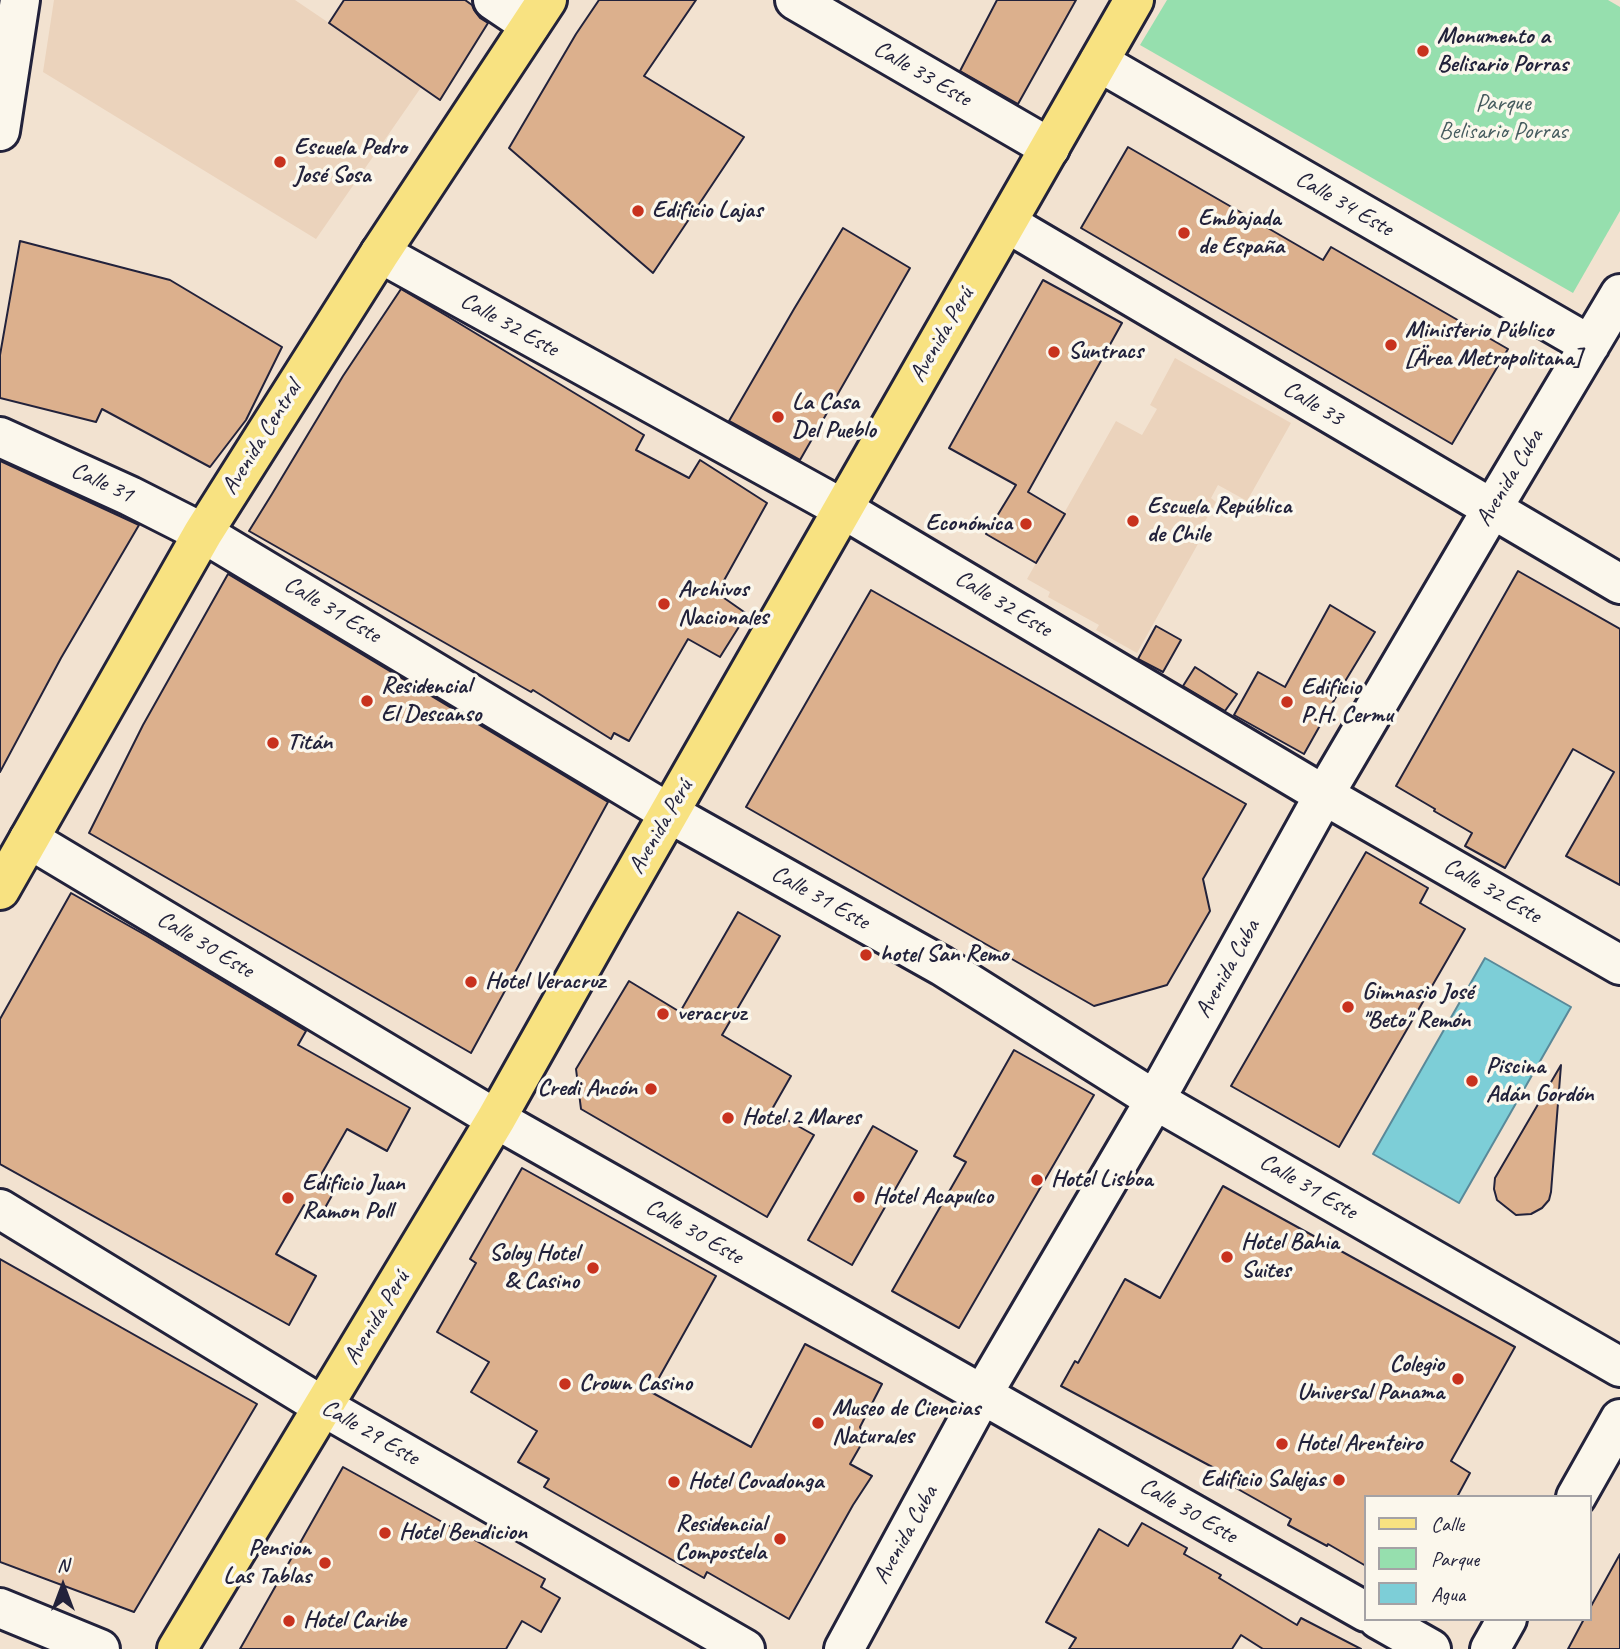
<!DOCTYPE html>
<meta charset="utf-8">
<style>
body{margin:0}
#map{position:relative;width:1620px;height:1649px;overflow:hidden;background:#f2e2d0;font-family:Caveat,sans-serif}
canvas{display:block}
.legend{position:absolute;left:1364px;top:1495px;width:228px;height:126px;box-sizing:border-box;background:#fbf7ec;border:2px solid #a4a2a5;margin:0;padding:9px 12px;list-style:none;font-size:21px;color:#22223b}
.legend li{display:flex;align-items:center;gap:14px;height:35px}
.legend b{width:35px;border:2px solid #a4a2a5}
.north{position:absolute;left:28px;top:1551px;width:70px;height:70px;-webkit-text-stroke:5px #fbf7ec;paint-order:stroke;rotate:0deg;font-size:19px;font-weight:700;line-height:28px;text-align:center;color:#22223b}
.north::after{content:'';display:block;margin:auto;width:24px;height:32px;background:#22223b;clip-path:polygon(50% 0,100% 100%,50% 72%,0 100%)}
</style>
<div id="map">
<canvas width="1620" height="1649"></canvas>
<ul class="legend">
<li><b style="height:9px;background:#f8e281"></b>Calle</li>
<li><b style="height:19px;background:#96dfae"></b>Parque</li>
<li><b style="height:19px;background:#7dced7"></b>Agua</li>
</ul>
<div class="north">N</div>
</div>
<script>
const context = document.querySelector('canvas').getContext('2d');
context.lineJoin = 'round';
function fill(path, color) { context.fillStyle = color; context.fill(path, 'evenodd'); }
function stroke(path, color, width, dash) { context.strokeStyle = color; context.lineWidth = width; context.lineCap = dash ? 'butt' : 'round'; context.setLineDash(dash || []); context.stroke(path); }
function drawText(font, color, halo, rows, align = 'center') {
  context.font = font + ' Caveat,sans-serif'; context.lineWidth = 7; context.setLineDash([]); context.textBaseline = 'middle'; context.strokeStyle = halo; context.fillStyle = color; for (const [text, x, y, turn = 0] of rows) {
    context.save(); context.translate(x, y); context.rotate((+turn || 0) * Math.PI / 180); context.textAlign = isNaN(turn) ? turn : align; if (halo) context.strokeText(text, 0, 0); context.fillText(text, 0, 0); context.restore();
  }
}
fill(new Path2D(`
 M 54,0 L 295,0 L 422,86 L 316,239 L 43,72 Z
 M 1175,358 L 1291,423 L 1247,501 L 1218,485 L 1211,498 L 1216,502 L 1195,539 L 1199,542 L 1137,653 L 1096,630 L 1099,625 L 1048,597 L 1050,592 L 1027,579 L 1116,421 L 1142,435 L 1157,409 L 1150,405 Z`), '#ebd3bc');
fill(new Path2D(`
 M 1167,0 L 1608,0 L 1620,7 L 1620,211 L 1573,293 L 1140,45 Z`), '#96dfae');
const water = new Path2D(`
 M 1485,958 L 1571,1007 L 1459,1203 L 1373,1154 Z`);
fill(water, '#7dced7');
stroke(water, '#598999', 2);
const building = new Path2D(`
 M 344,0 L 465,0 L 472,5 L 474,10 L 480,18 L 488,23 L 440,100 L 329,23 Z
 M 599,0 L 696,0 L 644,76 L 744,137 L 653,273 L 509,148 L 576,34 Z
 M 997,0 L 1076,0 L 1018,104 L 960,71 Z
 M 1128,147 L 1323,260 L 1331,247 L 1508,349 L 1452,444 L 1081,228 Z
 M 843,228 L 910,268 L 800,460 L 729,421 L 794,309 Z
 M 20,241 L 170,280 L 282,347 L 246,420 L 210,467 L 102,409 L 96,422 L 0,398 L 0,355 Z
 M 1043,280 L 1122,323 L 1028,492 L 1065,514 L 1036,563 L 986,534 L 1016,485 L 949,448 Z
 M 401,289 L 447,316 L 644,435 L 636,450 L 689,478 L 700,460 L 767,503 L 717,593 L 747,614 L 720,657 L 688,639 L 629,741 L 614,733 L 611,739 L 533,690 L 531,692 L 249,531 L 272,494 L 343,376 Z
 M 0,461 L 139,525 L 61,658 L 0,772 Z
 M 1518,571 L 1620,629 L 1620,885 L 1566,856 L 1614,772 L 1573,749 L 1505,868 L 1465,846 L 1472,833 L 1434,811 L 1435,809 L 1396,786 Z
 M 228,574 L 608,802 L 471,1053 L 89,833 L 143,725 Z
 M 871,590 L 1246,804 L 1203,879 L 1210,911 L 1167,985 L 1094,1006 L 746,807 Z
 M 1330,605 L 1375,632 L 1341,688 L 1304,754 L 1234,715 L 1258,672 L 1285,687 Z
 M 1156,626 L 1181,640 L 1163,672 L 1138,659 Z
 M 1195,667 L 1237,694 L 1225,711 L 1183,686 Z
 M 1366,852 L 1428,888 L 1420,903 L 1465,929 L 1339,1147 L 1231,1086 Z
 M 71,893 L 147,936 L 306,1031 L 298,1045 L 410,1108 L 387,1151 L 347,1129 L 318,1180 L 335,1190 L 321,1215 L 304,1205 L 276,1254 L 316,1276 L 289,1325 L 0,1164 L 0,1019 Z
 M 738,912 L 780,936 L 722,1035 L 791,1076 L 771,1111 L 814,1135 L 767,1217 L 581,1109 L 576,1069 L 629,981 L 680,1012 Z
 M 1014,1050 L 1094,1095 L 959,1328 L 892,1291 L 966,1162 L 954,1156 Z
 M 1561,1065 L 1551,1192 L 1549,1200 L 1542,1208 L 1531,1214 L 1516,1215 L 1497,1200 L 1494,1189 L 1495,1178 Z
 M 873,1126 L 917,1151 L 852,1265 L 808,1240 Z
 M 522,1168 L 716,1276 L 651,1392 L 751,1447 L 805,1344 L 882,1384 L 860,1427 L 863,1434 L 862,1443 L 850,1464 L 872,1476 L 853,1505 L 789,1619 L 707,1572 L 704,1578 L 544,1487 L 549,1479 L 518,1462 L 537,1431 L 471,1392 L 489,1362 L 437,1332 L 476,1263 L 470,1259 Z
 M 1223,1186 L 1515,1347 L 1451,1461 L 1470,1473 L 1457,1497 L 1366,1497 L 1366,1566 L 1328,1544 L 1327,1546 L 1288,1525 L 1291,1519 L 1213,1475 L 1216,1469 L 1061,1386 L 1075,1361 L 1078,1363 L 1125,1279 L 1160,1298 Z
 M 0,1259 L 257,1404 L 134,1612 L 0,1562 Z
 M 343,1467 L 545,1579 L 541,1587 L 560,1598 L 541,1632 L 522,1621 L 506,1649 L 240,1649 Z
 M 1142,1523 L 1187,1548 L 1184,1554 L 1221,1575 L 1219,1578 L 1297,1625 L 1301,1618 L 1361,1649 L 1263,1649 L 1241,1635 L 1232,1649 L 1069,1649 L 1076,1638 L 1046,1622 L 1099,1529 L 1128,1546 Z
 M 1620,1554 L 1620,1649 L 1568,1649 L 1584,1619 L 1590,1619 L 1590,1608 Z`);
fill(building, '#dcb08d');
stroke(building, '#22223b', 2);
const minor = new Path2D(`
 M 493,0 L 530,25
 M 795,0 L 1050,148
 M 1099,62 L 1590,345
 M 0,131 L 20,0
 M 1007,223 L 1620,584
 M 380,253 L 843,509 L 1324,795 L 1620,965
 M 0,437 L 130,496 L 203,533 L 669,813 L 942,966 L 1155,1100 L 1620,1367
 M 29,839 L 496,1119 L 1366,1612
 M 0,1209 L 324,1407 L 745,1649
 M 1576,1497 L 1620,1419
 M 0,1608 L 100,1649
 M 1378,1619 L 1431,1649
 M 844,1649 L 982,1395 L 1155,1100 L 1324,795 L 1492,509 L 1620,294
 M 1490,1649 L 1507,1619`);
const major = new Path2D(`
 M 0,890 L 203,533 L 380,253 L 547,0
 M 177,1649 L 496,1119 L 609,918 L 1134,0`);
stroke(minor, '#22223b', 44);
stroke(major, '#22223b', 44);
stroke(minor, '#fbf7ec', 38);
stroke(major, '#f8e281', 38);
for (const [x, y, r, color] of [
 [1423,51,7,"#c8321e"],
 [280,162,7,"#c8321e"],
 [638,211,7,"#c8321e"],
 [1184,233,7,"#c8321e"],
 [1391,345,7,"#c8321e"],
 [1054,352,7,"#c8321e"],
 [778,417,7,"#c8321e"],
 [1133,521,7,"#c8321e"],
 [1026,524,7,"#c8321e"],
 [664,604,7,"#c8321e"],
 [367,701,7,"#c8321e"],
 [1287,702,7,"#c8321e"],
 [273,743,7,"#c8321e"],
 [866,955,7,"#c8321e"],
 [471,982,7,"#c8321e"],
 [1348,1007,7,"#c8321e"],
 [663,1014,7,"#c8321e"],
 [1472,1081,7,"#c8321e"],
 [651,1089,7,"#c8321e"],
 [728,1118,7,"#c8321e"],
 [1037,1180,7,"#c8321e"],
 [859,1197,7,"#c8321e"],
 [288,1198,7,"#c8321e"],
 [1227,1257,7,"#c8321e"],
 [593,1268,7,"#c8321e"],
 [1458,1379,7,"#c8321e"],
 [565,1384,7,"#c8321e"],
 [818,1423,7,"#c8321e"],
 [1282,1444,7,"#c8321e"],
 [1339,1480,7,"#c8321e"],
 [674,1482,7,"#c8321e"],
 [385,1533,7,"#c8321e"],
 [780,1539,7,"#c8321e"],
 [325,1563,7,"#c8321e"],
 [289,1621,7,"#c8321e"]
]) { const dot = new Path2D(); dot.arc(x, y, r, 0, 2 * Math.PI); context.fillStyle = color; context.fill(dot); stroke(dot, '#fbf7ec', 2.5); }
drawText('bold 24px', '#22223b', '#fbf7ec', [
 ["Monumento a",1437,37],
 ["Belisario Porras",1437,65],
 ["Escuela Pedro",294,148],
 ["José Sosa",294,176],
 ["Edificio Lajas",652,211],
 ["Embajada",1198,219],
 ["de España",1198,247],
 ["Ministerio Público",1405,331],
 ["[Ärea Metropolitana]",1405,359],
 ["Suntracs",1068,352],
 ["La Casa",792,403],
 ["Del Pueblo",792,431],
 ["Escuela República",1147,507],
 ["de Chile",1147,535],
 ["Económica",1012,524,"right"],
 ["Archivos",678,590],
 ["Nacionales",678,618],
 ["Residencial",381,687],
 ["El Descanso",381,715],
 ["Edificio",1301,688],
 ["P.H. Cermu",1301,716],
 ["Titán",287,743],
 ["hotel San Remo",880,955],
 ["Hotel Veracruz",485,982],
 ["Gimnasio José",1362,993],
 ["\"Beto\" Remón",1362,1021],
 ["veracruz",677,1014],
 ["Piscina",1486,1067],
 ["Adán Gordón",1486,1095],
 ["Credi Ancón",637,1089,"right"],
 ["Hotel 2 Mares",742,1118],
 ["Hotel Lisboa",1051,1180],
 ["Edificio Juan",302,1184],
 ["Ramon Poll",302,1212],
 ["Hotel Acapulco",873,1197],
 ["Hotel Bahia",1241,1243],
 ["Suites",1241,1271],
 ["Soloy Hotel",579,1254,"right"],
 ["& Casino",579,1282,"right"],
 ["Colegio",1444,1365,"right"],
 ["Universal Panama",1444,1393,"right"],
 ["Crown Casino",579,1384],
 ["Museo de Ciencias",832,1409],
 ["Naturales",832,1437],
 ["Hotel Arenteiro",1296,1444],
 ["Edificio Salejas",1325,1480,"right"],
 ["Hotel Covadonga",688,1482],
 ["Residencial",766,1525,"right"],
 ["Compostela",766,1553,"right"],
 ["Hotel Bendicion",399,1533],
 ["Pension",311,1549,"right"],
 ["Las Tablas",311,1577,"right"],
 ["Hotel Caribe",303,1621]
], 'left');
drawText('24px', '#22223b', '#fbf7ec', [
 ["Calle 33 Este",922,74,30],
 ["Calle 34 Este",1344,204,30],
 ["Calle 32 Este",509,325,29],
 ["Avenida Perú",942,335,-60],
 ["Calle 33",1313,404,31],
 ["Avenida Central",262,438,-58],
 ["Avenida Cuba",1510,478,-59],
 ["Calle 31",102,483,25],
 ["Calle 32 Este",1003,604,31],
 ["Calle 31 Este",332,610,31],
 ["Avenida Perú",661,827,-60],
 ["Calle 32 Este",1492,891,30],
 ["Calle 31 Este",820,898,29],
 ["Calle 30 Este",205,945,31],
 ["Avenida Cuba",1228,969,-61],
 ["Calle 31 Este",1308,1187,30],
 ["Calle 30 Este",694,1232,30],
 ["Avenida Perú",377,1318,-59],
 ["Calle 29 Este",370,1433,30],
 ["Calle 30 Este",1188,1511,30],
 ["Avenida Cuba",906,1535,-61]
]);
drawText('24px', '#455b5e', '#fbf7ec', [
 ["Parque",1503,104],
 ["Belisario Porras",1503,132]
]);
</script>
